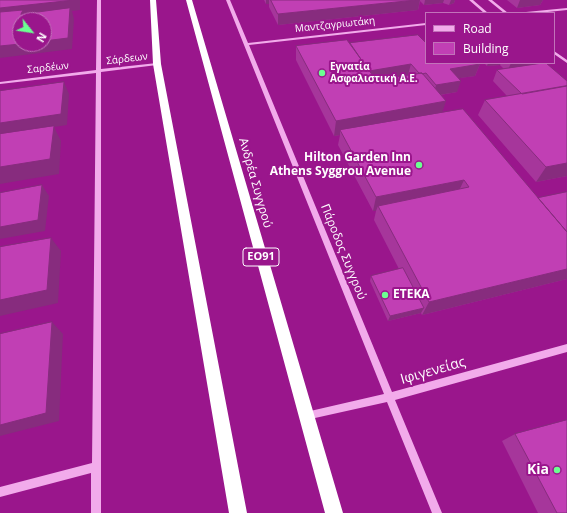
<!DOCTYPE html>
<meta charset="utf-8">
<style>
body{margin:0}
#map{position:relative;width:567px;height:513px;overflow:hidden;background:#9a168c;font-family:"Open Sans",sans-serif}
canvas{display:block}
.legend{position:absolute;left:425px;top:12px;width:130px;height:52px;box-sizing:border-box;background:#9a168c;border:1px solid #c273ba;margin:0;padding:5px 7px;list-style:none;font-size:12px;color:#fff}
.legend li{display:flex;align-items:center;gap:8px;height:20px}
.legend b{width:20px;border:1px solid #c273ba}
.north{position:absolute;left:12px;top:12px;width:40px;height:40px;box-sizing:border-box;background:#9a168c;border:1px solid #c273ba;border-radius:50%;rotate:120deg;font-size:11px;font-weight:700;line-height:16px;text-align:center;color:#fff}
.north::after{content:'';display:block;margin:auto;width:14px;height:18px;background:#6cff92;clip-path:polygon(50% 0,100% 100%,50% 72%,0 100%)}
</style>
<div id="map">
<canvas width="567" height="513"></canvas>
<ul class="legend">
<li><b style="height:5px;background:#f2abeb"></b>Road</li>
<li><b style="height:11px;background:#c13fb4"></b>Building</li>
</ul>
<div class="north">N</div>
</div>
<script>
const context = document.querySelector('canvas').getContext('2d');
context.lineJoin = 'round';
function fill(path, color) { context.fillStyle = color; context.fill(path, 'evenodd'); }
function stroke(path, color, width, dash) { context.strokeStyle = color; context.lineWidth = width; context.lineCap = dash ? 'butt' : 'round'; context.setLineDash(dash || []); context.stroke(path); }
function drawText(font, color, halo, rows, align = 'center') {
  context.font = font + ' "Open Sans",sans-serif'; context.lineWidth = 4; context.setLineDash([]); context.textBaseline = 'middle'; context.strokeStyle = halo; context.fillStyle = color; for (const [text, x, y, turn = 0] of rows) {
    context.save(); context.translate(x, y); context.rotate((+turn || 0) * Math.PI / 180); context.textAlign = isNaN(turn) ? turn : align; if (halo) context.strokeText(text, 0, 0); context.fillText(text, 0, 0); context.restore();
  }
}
fill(new Path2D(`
 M 97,0 L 101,0 L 101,69 L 157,63 L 159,64 L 157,65 L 101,72 L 101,513 L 91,513 L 91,473 L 0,497 L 0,487 L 92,463 L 96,73 L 0,84 L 0,82 L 96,70 Z
 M 226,0 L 230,0 L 248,43 L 426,23 L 426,25 L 249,45 L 392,392 L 567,344 L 567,352 L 395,400 L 442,513 L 432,513 L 387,402 L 306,420 L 303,419 L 302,416 L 303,413 L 306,412 L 384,394 Z
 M 469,0 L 473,0 L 488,13 L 484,13 Z
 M 488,0 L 492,0 L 508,13 L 504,13 Z
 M 567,8 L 567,10 L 538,13 L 524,13 L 526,12 Z
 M 554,51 L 567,60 L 567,63 L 554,54 Z`), '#f2abeb');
fill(new Path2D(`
 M 150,0 L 156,0 L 161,64 L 247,513 L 229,513 L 153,64 Z
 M 186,0 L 192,0 L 343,513 L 325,513 Z`), '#fff');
fill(new Path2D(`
 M 264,0 L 455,0 L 454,3 L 449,5 L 443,3 L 424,5 L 420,1 L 418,10 L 278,25 L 269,7 L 269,4 L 266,4 Z
 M 507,0 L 543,0 L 540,5 L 517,8 Z
 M 426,38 L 426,63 L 480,64 L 475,76 L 459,78 L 457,92 L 440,95 L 442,113 L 538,198 L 567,192 L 567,279 L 422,315 L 421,313 L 388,321 L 370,281 L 371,276 L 399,269 L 374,220 L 376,211 L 373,211 L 338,145 L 340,135 L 334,136 L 296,60 L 296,46 L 350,43 L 425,42 Z
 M 484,63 L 534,63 L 533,64 L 567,81 L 567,176 L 536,182 L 478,115 L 485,100 L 507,96 L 493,81 L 497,70 L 504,69 L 500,65 L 487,66 Z
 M 515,434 L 567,513 L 538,513 L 502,441 Z`), '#a6369b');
fill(new Path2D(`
 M 74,0 L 80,0 L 80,10 L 72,11 L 74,19 L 72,49 L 0,58 L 0,46 L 20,44 L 44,44 L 44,41 L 0,20 L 0,8 Z
 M 266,0 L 269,0 L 269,4 L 266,4 Z
 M 416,0 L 420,0 L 418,10 L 278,25 L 278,14 Z
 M 425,0 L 444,0 L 443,3 L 424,5 Z
 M 451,0 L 455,0 L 454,3 L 449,5 Z
 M 520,0 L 543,0 L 540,5 L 517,8 Z
 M 488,63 L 501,63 L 500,65 L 487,66 Z
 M 511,63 L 534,63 L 531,68 L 507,72 Z
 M 411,64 L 408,75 L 365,82 L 366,71 Z
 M 480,64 L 475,76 L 446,80 L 450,69 Z
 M 461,81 L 457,92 L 433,96 L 436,85 Z
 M 64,82 L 69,94 L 67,125 L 54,127 L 61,141 L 59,174 L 0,184 L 0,123 Z
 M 446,101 L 441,116 L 340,130 L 340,135 L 334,136 L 336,121 Z
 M 567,163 L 567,176 L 536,182 L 546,167 Z
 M 464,180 L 457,195 L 378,206 L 376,211 L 373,211 L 376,197 Z
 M 42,185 L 49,196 L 45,231 L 0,239 L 0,227 Z
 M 51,238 L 61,251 L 58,303 L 0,316 L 0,300 Z
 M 567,269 L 567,279 L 422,315 L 429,302 Z
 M 424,308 L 421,313 L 388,321 L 390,316 Z
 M 52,322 L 63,334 L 59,421 L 0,436 L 0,425 Z`), '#872c7e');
const building = new Path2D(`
 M 0,0 L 74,0 L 0,8 Z
 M 271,0 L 416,0 L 278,14 Z
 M 70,8 L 68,38 L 44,41 L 44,20 L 20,20 L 20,44 L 0,46 L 0,12 L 23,10 L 21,14 Z
 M 418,35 L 426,43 L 426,63 L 478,63 L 480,64 L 450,69 L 461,81 L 436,85 L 426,73 L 422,74 L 422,73 L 419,73 L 411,64 L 369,71 L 350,43 Z
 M 347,40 L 376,80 L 422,73 L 446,101 L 336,121 L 296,46 Z
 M 543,63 L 546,63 L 567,81 L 567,86 L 522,94 L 497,70 Z
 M 64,82 L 61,114 L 0,123 L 0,91 Z
 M 567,86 L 567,163 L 546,167 L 485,100 Z
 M 463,109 L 567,232 L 567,269 L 429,302 L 378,206 L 469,187 L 464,180 L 376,197 L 340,130 Z
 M 54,126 L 50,159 L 0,167 L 0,134 Z
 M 42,185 L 38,220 L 0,227 L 0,193 Z
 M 567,192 L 567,232 L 538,198 Z
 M 51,238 L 47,290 L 0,300 L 0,247 Z
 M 403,268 L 424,308 L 390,316 L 371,276 Z
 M 52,322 L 46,413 L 0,425 L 0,334 Z
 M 567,420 L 567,513 L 557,513 L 515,434 Z`);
fill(building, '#c13fb4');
stroke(building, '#872c7e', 1);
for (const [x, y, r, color] of [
 [322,73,4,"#6cff92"],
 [419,165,4,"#6cff92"],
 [385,295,4,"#6cff92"],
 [557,470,4,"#6cff92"]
]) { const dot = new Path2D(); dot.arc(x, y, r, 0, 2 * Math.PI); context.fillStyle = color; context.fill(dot); stroke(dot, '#9a168c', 1.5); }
drawText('10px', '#fff', '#9a168c', [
 ["Μαντζαγριωτάκη",335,25,-6],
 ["Σάρδεων",127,59,-7],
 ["Σαρδέων",48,68,-6]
]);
drawText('bold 10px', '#fff', '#9a168c', [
 ["Εγνατία",330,67],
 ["Ασφαλιστική Α.Ε.",330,79]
], 'left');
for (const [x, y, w] of [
 [261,257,36]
]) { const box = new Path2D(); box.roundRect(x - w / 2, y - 9, w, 18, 3); context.fillStyle = '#9a168c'; context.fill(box); stroke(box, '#fff', 1); }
drawText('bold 11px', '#fff', null, [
 ["ΕΟ91",261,257]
]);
drawText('bold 12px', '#fff', '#9a168c', [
 ["Hilton Garden Inn",411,158],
 ["Athens Syggrou Avenue",411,172],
 ["ΕΤΕΚΑ",393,295,"left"]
], 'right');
drawText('12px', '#fff', '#9a168c', [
 ["Ανδρέα Συγγρού",255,183,74],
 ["Πάροδος Συγγρού",343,252,68]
]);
drawText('14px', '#fff', '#9a168c', [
 ["Ιφιγενείας",433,371,-16]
]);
drawText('bold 14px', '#fff', '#9a168c', [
 ["Kia",549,470]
], 'right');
</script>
